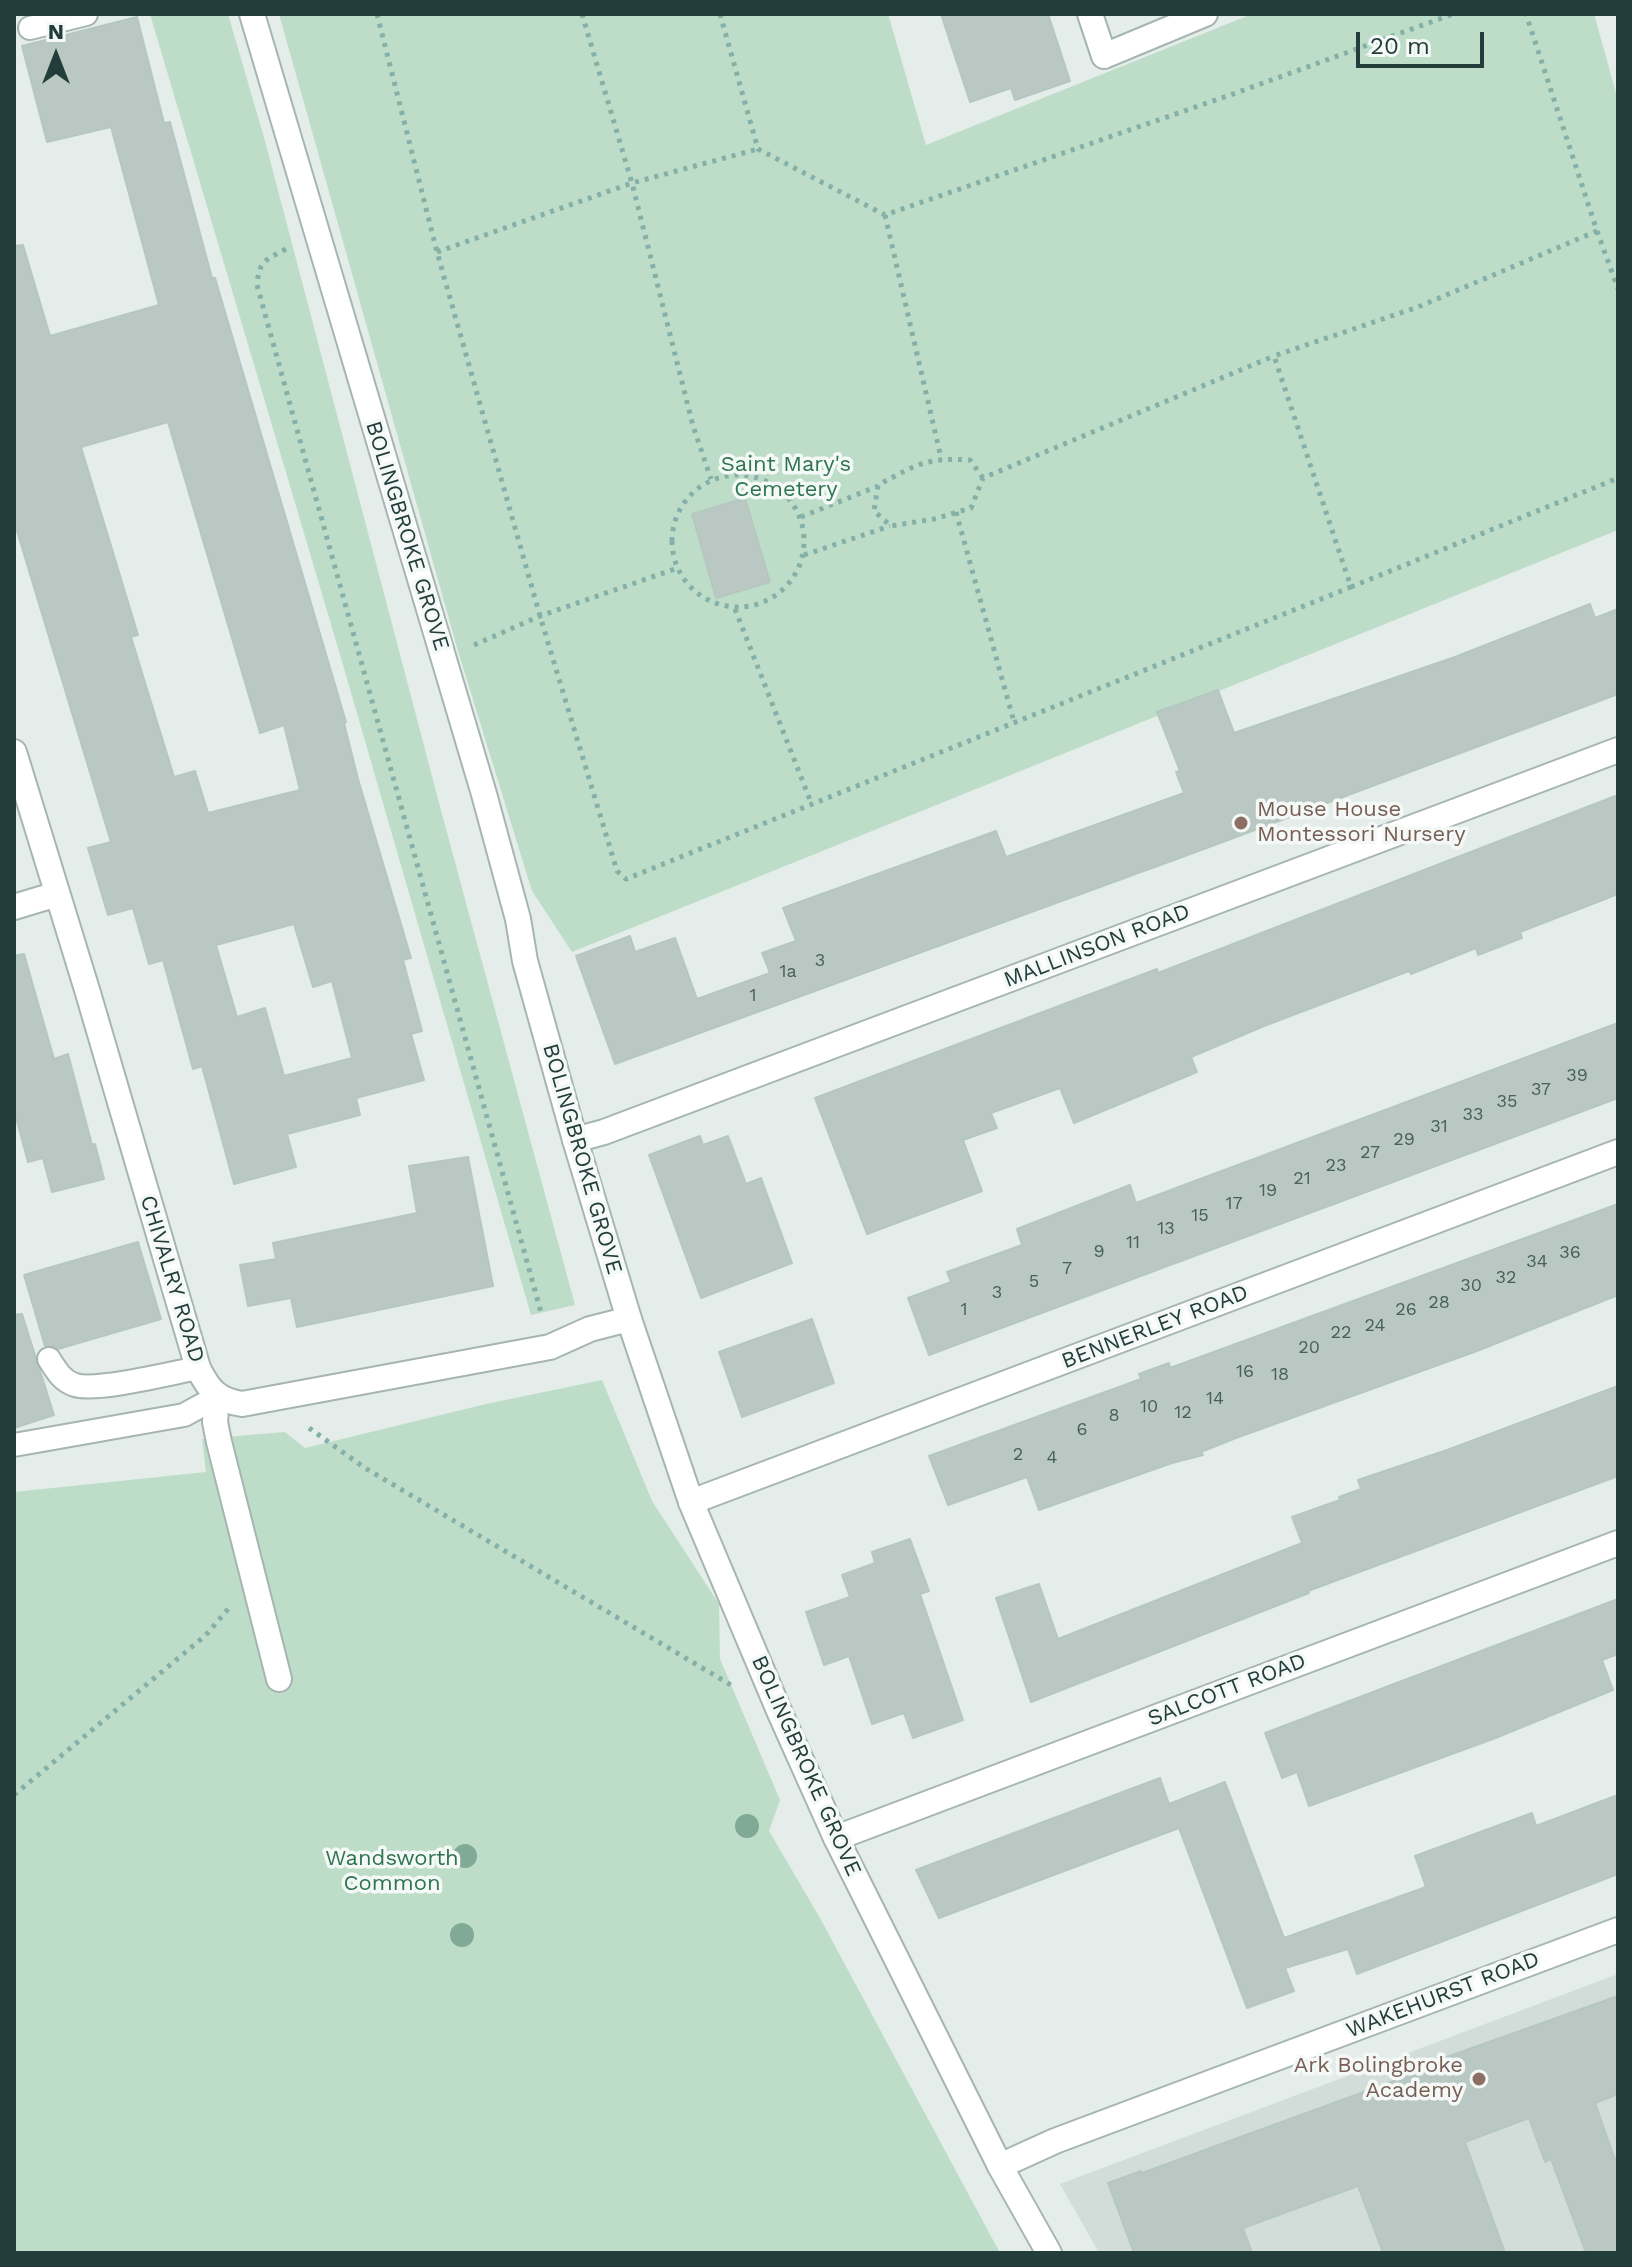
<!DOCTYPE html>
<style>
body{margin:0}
#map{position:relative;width:1632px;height:2267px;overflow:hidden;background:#e4edea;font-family:"Work Sans",sans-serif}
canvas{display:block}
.frame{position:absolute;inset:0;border:16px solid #233e3a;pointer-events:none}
.north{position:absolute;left:16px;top:16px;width:80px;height:80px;-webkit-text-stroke:6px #f4f9f7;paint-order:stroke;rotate:0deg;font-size:22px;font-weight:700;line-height:32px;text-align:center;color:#233e3a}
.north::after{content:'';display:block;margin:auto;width:28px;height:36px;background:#233e3a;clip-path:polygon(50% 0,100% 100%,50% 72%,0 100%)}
.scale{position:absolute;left:1356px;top:32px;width:128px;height:36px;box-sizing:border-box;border:4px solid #233e3a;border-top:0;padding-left:10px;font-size:24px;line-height:28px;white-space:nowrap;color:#233e3a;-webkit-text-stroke:6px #f4f9f7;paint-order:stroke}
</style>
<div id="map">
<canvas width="1632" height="2267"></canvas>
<div class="frame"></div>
<div class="north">N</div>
<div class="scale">20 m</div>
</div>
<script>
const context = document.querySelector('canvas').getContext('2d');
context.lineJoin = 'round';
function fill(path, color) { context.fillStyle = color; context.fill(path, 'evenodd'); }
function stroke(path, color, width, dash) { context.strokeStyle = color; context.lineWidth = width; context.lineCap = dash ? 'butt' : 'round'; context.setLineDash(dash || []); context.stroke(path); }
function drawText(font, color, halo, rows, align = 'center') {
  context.font = font + ' "Work Sans",sans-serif'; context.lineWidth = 7; context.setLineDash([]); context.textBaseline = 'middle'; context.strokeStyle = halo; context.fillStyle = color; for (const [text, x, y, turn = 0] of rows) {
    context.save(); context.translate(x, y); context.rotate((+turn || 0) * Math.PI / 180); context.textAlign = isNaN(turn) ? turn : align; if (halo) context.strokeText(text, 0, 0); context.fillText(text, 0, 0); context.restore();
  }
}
fill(new Path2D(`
 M 1618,1974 L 1618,2253 L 1099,2253 L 1060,2184 Z`), '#d2ddd9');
fill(new Path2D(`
 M 150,14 L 228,14 L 265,141 L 443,818 L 575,1305 L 531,1315 L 341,658 Z
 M 279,14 L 888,14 L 926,145 L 1252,14 L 1594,14 L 1618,100 L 1618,530 L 572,952 L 532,891 L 458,651 Z
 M 602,1380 L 652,1501 L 719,1604 L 720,1659 L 780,1800 L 769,1831 L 820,1918 L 1000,2253 L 14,2253 L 14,1492 L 206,1472 L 202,1439 L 285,1432 L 305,1448 L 486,1404 Z`), '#bdddc9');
const building = new Path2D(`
 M 941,14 L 1048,14 L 1070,81 L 1015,100 L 1011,88 L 970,102 Z
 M 137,17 L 164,123 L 170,122 L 212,278 L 215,278 L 346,722 L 344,723 L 358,779 L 411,958 L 403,960 L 422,1031 L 411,1034 L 424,1080 L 356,1098 L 360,1115 L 287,1134 L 296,1167 L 234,1184 L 202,1066 L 193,1069 L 163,960 L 149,964 L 133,908 L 108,915 L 88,848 L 111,842 L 14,521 L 14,246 L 23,245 L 50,336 L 159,305 L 111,127 L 47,142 L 22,46 ZM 168,422 L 260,733 L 284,725 L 300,790 L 208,813 L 195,771 L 174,777 L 131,637 L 138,635 L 81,447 ZM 294,924 L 313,987 L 332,981 L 352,1058 L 284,1076 L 265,1008 L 237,1017 L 216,945 Z
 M 745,498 L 770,582 L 716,598 L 692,514 Z
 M 1590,604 L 1595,618 L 1618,609 L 1618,694 L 1204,849 L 615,1064 L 576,956 L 630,936 L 635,952 L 675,938 L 697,999 L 770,973 L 762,953 L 796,941 L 783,908 L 996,831 L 1006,857 L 1184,793 L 1176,772 L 1180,771 L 1157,712 L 1218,690 L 1234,733 L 1455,657 Z
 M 1618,795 L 1618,894 L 1520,932 L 1522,938 L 1478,955 L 1476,948 L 1411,974 L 1409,971 L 1264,1026 L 1191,1057 L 1197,1072 L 1074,1123 L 1060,1088 L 991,1113 L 997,1128 L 963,1140 L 982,1191 L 867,1234 L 815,1098 L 1157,969 L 1158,973 Z
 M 24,954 L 54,1059 L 68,1054 L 92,1145 L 95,1144 L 104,1179 L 52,1192 L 43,1158 L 28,1162 L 14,1110 L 14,956 Z
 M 1618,1023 L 1618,1098 L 929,1355 L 908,1298 L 951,1282 L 947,1272 L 1022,1245 L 1017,1229 L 1130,1185 L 1136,1203 Z
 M 700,1136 L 703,1145 L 728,1136 L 746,1184 L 761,1178 L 792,1263 L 701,1298 L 649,1155 Z
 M 468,1157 L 493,1286 L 297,1327 L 291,1298 L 248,1306 L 240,1265 L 276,1259 L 273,1243 L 417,1213 L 409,1166 Z
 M 1618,1204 L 1618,1295 L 1477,1351 L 1236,1438 L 1201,1452 L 1203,1455 L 1172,1463 L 1039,1510 L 1027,1477 L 948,1505 L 929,1456 L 1141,1379 L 1139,1374 L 1169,1363 L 1170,1368 Z
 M 138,1242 L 161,1319 L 58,1349 L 45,1346 L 24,1275 Z
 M 22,1314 L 54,1415 L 14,1428 L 14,1315 Z
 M 812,1319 L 834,1383 L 742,1417 L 719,1352 Z
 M 1618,1386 L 1618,1476 L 1308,1591 L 1309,1593 L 1031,1702 L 996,1598 L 1039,1584 L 1058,1639 L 1302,1543 L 1292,1517 L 1340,1500 L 1339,1497 L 1361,1489 L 1358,1480 L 1450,1449 Z
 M 910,1539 L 929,1591 L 920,1594 L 963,1720 L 913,1738 L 904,1713 L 872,1724 L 849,1656 L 824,1665 L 806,1612 L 850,1597 L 842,1575 L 875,1563 L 872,1552 Z
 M 1618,1599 L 1618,1654 L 1602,1660 L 1613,1690 L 1493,1739 L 1309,1806 L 1297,1772 L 1282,1778 L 1265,1733 Z
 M 1160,1778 L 1169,1804 L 1225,1782 L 1284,1938 L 1426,1887 L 1415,1856 L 1532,1813 L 1536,1826 L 1618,1795 L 1618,1874 L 1357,1974 L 1348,1949 L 1285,1968 L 1294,1991 L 1247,2008 L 1179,1828 L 939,1918 L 916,1870 Z
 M 1618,1996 L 1618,2094 L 1595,2103 L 1618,2168 L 1618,2253 L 1586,2253 L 1551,2159 L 1545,2162 L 1529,2118 L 1465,2142 L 1505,2253 L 1383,2253 L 1358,2186 L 1243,2228 L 1252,2253 L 1134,2253 L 1108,2183 L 1141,2171 L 1142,2173 L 1443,2063 L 1441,2059 Z`);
fill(building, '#b9c8c3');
stroke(building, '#b6c7c1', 2);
const service = new Path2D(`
 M 30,28 L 86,14
 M 49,1359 C 56,1370 62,1381 75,1385 C 97,1392 172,1373 198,1368
 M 14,1445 L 184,1415 L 217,1397`);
const minor = new Path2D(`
 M 1090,14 L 1104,56 L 1205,14
 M 14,752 L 88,993 L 198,1368 C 209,1390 217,1400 242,1404 L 550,1347 L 590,1329 L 629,1319
 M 14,907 L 57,894
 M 575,1140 L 604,1132 L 1618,750
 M 217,1397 L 215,1422 L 219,1442 L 279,1679
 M 691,1502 L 1618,1152
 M 836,1838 L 1618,1543
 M 1000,2166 L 1055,2141 L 1618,1930`);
const tertiary = new Path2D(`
 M 252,14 L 484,794 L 518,919 L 525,961 L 575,1140 L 629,1319 L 691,1502 L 780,1713 L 836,1838 L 1000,2166 L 1049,2253`);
stroke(service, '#a6b5b2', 26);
stroke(minor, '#a6b5b2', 28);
stroke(tertiary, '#a6b5b2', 28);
stroke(new Path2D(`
 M 377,14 L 437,252 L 540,616 L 617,871 L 626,879 L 1351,587 L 1274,356 L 1418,307 L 1597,231 L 1526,14
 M 582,14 L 632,183 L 693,426 L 711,479
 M 720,14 L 758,149 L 885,215 L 1233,94 L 1453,14
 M 885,215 L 941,458
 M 1597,231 L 1618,289
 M 286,249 C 266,260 259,260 257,285 L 542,1316
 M 437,252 L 632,183 L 758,149
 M672 541a66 66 0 1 1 132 0a66 66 0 1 1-132 0Z
 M 983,478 L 970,460 C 926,457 916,465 878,485 L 874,511 L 891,526 L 934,519 L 971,508 L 983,478 L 1274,356
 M 956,512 L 1014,722
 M 801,517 L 878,486
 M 804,555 L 890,526
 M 1351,587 L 1618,478
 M 735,609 L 812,805
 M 474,645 L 540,616 L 675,569
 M 309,1428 L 365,1468 L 731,1685
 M 14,1795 L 206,1635 L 228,1609`), '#85b0a7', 5, [4, 6]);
stroke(service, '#fff', 22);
stroke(minor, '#fff', 24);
stroke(tertiary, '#fff', 24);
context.fillStyle = '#80aa95';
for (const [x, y] of [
 [747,1826],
 [465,1856],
 [462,1935]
]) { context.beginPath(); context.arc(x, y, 12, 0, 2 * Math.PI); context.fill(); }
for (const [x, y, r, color] of [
 [1241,823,8,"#8d6e63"],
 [1479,2079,8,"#8d6e63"]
]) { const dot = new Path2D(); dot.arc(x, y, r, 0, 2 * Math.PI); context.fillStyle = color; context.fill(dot); stroke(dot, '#f4f9f7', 3); }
drawText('18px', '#48605c', null, [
 ["3",820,961],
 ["1a",788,972],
 ["1",753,996],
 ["39",1577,1076],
 ["37",1541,1090],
 ["35",1507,1102],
 ["33",1473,1115],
 ["31",1439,1127],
 ["29",1404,1140],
 ["27",1370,1153],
 ["23",1336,1166],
 ["21",1302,1179],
 ["19",1268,1191],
 ["17",1234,1204],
 ["15",1200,1216],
 ["13",1166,1229],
 ["11",1133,1243],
 ["9",1099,1252],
 ["36",1570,1253],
 ["34",1537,1262],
 ["7",1067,1269],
 ["32",1506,1278],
 ["5",1034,1282],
 ["30",1471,1286],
 ["3",997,1293],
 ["28",1439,1303],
 ["1",964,1310],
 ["26",1406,1310],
 ["24",1375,1326],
 ["22",1341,1333],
 ["20",1309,1348],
 ["16",1245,1372],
 ["18",1280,1375],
 ["14",1215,1399],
 ["10",1149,1407],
 ["12",1183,1413],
 ["8",1114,1416],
 ["6",1082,1430],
 ["2",1018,1455],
 ["4",1052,1458]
]);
drawText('22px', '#2e7450', '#f4f9f7', [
 ["Saint Mary's",786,465],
 ["Cemetery",786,490],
 ["Wandsworth",392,1859],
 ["Common",392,1884]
]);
drawText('22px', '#233e3a', '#f4f9f7', [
 ["BOLINGBROKE GROVE",407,536,73],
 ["MALLINSON ROAD",1097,946,-21],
 ["BOLINGBROKE GROVE",582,1159,74],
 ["CHIVALRY ROAD",172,1279,73],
 ["BENNERLEY ROAD",1155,1327,-21],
 ["SALCOTT ROAD",1227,1690,-21],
 ["BOLINGBROKE GROVE",806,1766,66],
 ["WAKEHURST ROAD",1443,1995,-21]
]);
drawText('22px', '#785e54', '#f4f9f7', [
 ["Mouse House",1257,810],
 ["Montessori Nursery",1257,835],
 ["Ark Bolingbroke",1463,2066,"right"],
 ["Academy",1463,2091,"right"]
], 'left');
</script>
